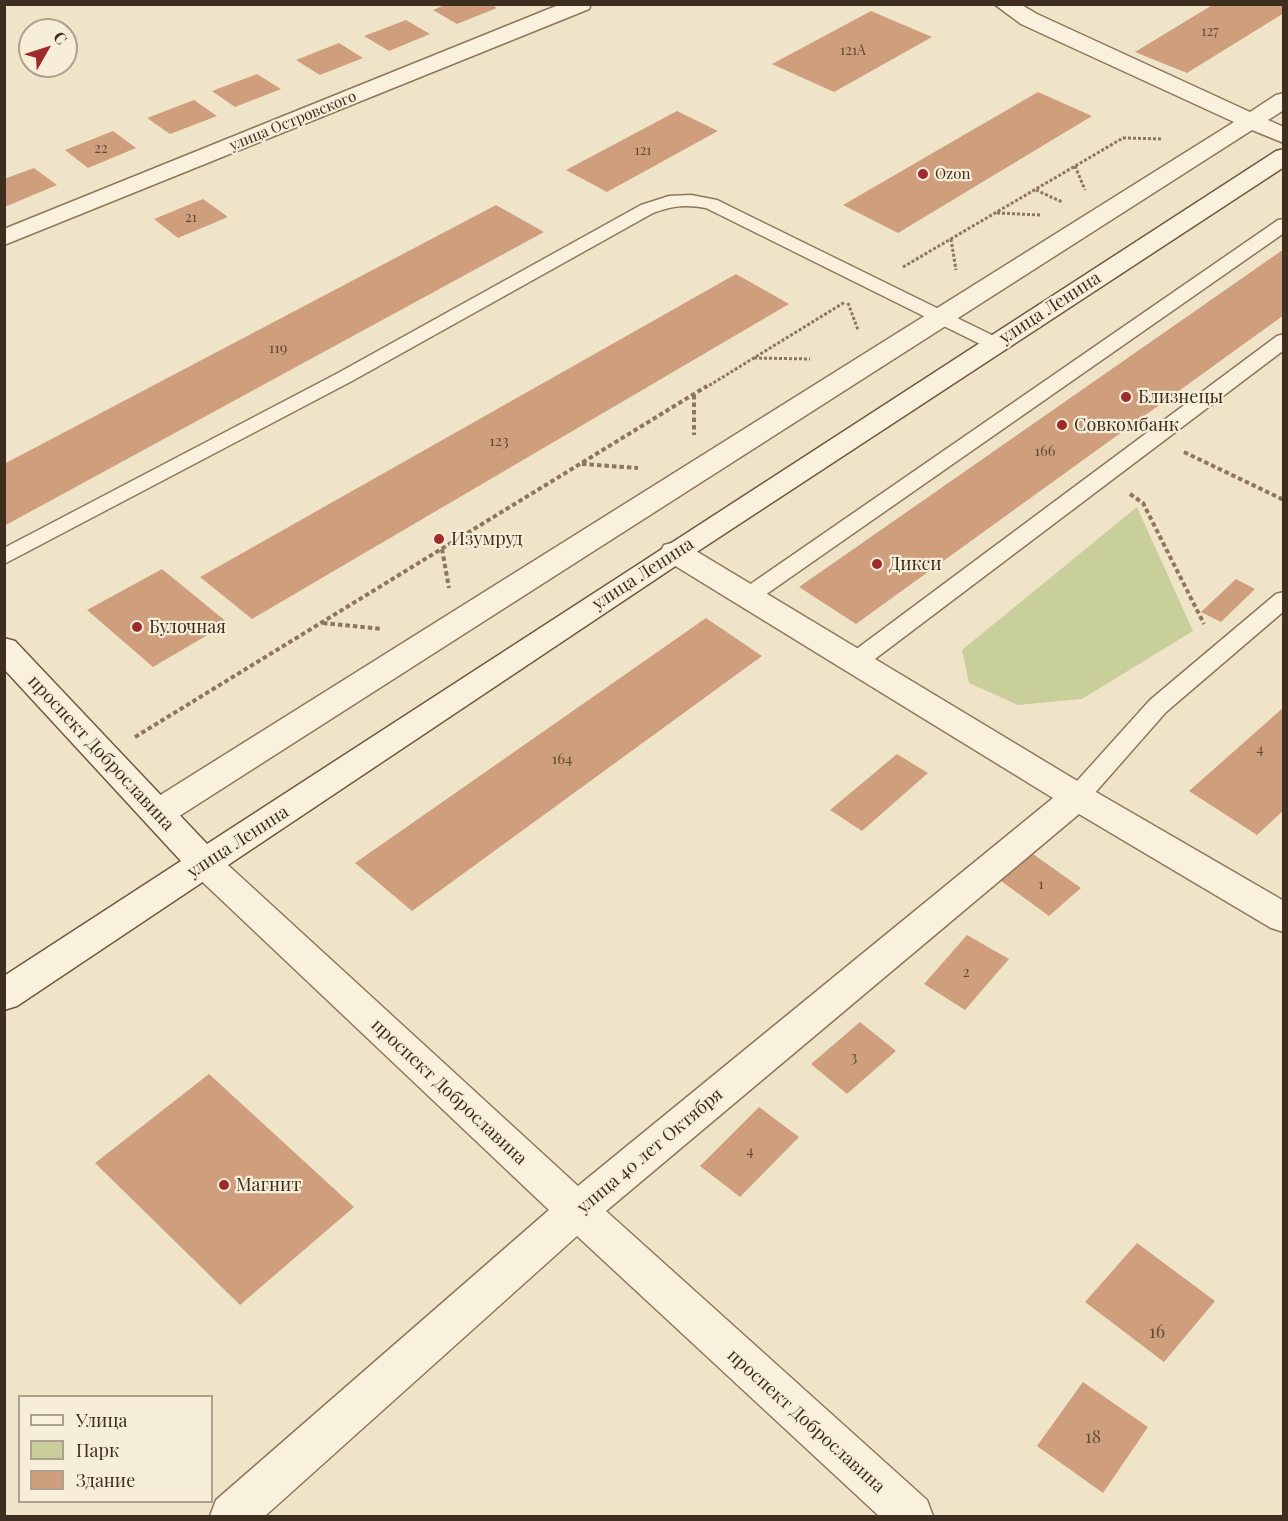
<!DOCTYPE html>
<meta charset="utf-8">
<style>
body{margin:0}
#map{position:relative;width:1288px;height:1521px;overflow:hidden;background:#f0e4c8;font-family:"Playfair Display",serif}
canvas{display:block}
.frame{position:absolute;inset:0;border:6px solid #3d2e20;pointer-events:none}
.legend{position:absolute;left:18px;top:1395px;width:195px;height:108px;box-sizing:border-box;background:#f7eed8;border:2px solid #ada18e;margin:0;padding:8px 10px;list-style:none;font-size:18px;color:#3d2e20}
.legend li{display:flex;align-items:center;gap:12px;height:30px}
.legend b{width:30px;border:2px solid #ada18e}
.north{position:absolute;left:18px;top:18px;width:60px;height:60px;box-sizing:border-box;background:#f7eed8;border:2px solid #ada18e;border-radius:50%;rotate:51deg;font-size:16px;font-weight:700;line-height:24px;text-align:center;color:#3d2e20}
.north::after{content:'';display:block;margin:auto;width:21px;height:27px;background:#9e2a2b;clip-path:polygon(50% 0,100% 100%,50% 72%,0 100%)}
</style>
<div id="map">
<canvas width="1288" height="1521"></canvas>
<div class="frame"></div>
<ul class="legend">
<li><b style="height:8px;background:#faf1dc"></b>Улица</li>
<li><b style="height:16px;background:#c9cf9b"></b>Парк</li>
<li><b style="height:16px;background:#cf9f7d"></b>Здание</li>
</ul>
<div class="north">С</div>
</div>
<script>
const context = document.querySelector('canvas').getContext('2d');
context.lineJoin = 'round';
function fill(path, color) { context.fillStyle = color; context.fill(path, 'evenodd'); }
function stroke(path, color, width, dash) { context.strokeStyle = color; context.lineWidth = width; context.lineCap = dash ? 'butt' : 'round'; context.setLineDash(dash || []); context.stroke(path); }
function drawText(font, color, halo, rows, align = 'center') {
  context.font = font + ' "Playfair Display",serif'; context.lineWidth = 4.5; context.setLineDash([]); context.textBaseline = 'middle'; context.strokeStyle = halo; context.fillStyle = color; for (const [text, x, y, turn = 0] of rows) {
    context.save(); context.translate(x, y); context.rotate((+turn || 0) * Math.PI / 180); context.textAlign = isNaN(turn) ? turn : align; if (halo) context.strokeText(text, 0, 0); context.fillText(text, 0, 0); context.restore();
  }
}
fill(new Path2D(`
 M 1137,507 L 1193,631 L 1082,699 L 1018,705 L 969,683 L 962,650 Z`), '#c9cf9b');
fill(new Path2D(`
 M 447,4 L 490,4 L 497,8 L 457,24 L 433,10 Z
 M 1214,4 L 1284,4 L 1284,13 L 1187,73 L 1135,52 Z
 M 871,11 L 932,37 L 834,92 L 772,64 Z
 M 406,20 L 430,34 L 389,51 L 364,36 Z
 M 339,43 L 363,58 L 320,75 L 296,60 Z
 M 257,74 L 281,89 L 235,107 L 212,91 Z
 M 1038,92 L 1092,116 L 898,233 L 843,205 Z
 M 194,100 L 217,116 L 170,134 L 147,118 Z
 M 677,111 L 718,131 L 607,192 L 566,170 Z
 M 113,131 L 136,148 L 88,168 L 65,150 Z
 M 34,168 L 57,185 L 7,206 L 4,204 L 4,179 Z
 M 203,199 L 228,217 L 178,238 L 154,219 Z
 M 496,205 L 544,232 L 4,526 L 4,464 Z
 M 1284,249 L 1284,315 L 856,624 L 799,587 Z
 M 736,274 L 789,304 L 252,619 L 200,577 Z
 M 162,569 L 228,623 L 153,667 L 87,610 Z
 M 1236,579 L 1255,589 L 1221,622 L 1201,612 Z
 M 706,618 L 762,656 L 412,911 L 355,863 Z
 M 1284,707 L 1284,810 L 1257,835 L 1189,791 Z
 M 897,754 L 928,773 L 862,831 L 830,810 Z
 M 1033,854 L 1081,888 L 1049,916 L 1001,881 Z
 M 967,935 L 1009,959 L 965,1010 L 924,984 Z
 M 860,1022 L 896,1051 L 847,1094 L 811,1064 Z
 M 209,1074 L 354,1207 L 240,1305 L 95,1163 Z
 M 759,1107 L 799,1137 L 740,1197 L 700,1166 Z
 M 1137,1243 L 1215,1301 L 1164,1362 L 1085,1302 Z
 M 1083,1382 L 1148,1427 L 1103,1493 L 1037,1446 Z`), '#cf9f7d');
const lane = new Path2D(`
 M 691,195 L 717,200 L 1002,340 L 1005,344 L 1002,348 L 988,348 L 706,208 C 686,204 672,206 653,213 L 352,381 L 4,564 L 4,548 L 338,373 L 641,205 L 669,196 Z
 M 1284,219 L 1284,233 L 755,602 L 747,604 L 739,602 L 736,597 L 739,592 L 1278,220 Z
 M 1284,334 L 1284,350 L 863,668 L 855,670 L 847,668 L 844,662 L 847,656 L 1277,336 Z
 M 1284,592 L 1284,611 L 1166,712 L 1086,803 L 1077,806 L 1068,803 L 1065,797 L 1068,791 L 1150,700 L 1276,594 Z`);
const street = new Path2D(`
 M 561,4 L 591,4 L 589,9 L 4,245 L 4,229 Z
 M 994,4 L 1020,4 L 1037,14 L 1250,112 L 1276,95 L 1284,93 L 1284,110 L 1268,120 L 1284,127 L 1284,143 L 1252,130 L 170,822 L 158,826 L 146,822 L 141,813 L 146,804 L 1234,122 L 1021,24 Z
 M 675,542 L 686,545 L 1089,788 L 1284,901 L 1284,932 L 1271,928 L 1079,814 L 606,1211 L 927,1500 L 933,1516 L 879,1516 L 577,1236 L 265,1516 L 210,1516 L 216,1500 L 549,1210 L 193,873 L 188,864 L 193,855 L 205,851 L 217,855 L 578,1186 L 1053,798 L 664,559 L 660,552 L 664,545 Z`);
const secondary = new Path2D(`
 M 1284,149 L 1284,167 L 686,559 L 17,1006 L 4,1010 L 4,976 L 181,861 L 4,669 L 4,638 L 15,641 L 207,844 L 1276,151 Z`);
stroke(lane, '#8d765c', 3);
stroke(street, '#8d765c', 3);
stroke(secondary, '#6f573f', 3);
stroke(new Path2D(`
 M 1075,166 L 1085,190
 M 1036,190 L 1062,202
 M 997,213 L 1040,215
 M 951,239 L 956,270
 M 903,267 L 1123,138 L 1163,139
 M 848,303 L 858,330
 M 754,358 L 810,359
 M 705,388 L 845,302`), '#8d765c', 3, [3, 2]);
stroke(new Path2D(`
 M 694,395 L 694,435
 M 1184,452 L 1284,500
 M 582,464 L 638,468
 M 1130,494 L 1143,503 L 1204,624
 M 442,549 L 449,588
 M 323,623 L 382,629
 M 135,737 L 707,386`), '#8d765c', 4, [4.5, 3]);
fill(lane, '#faf1dc');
fill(street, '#faf1dc');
fill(secondary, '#faf1dc');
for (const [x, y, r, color] of [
 [923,174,6,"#9e2a2b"],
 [1126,397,6,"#9e2a2b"],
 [1062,425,6,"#9e2a2b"],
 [439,539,6,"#9e2a2b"],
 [877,564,6,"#9e2a2b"],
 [137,627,6,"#9e2a2b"],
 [224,1185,6,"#9e2a2b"]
]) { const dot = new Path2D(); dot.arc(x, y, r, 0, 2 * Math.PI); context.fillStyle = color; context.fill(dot); stroke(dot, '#f7eed8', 2); }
drawText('14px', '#624a37', null, [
 ["127",1210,32],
 ["121А",853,51],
 ["22",101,149],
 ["121",643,151],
 ["21",191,218]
]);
drawText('15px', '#3d2e20', '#f7eed8', [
 ["улица Островского",293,121,-22]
]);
drawText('15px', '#3d2e20', '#f7eed8', [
 ["Ozon",935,174]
], 'left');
drawText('15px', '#624a37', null, [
 ["119",278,348],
 ["123",499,441],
 ["166",1045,451],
 ["4",1260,749],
 ["164",562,759],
 ["1",1041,884],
 ["2",966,972],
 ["3",854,1057],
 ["4",750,1151]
]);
drawText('18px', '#3d2e20', '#f7eed8', [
 ["улица Ленина",1050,308,-33],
 ["улица Ленина",643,574,-33],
 ["проспект Доброславина",101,753,47],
 ["улица Ленина",238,842,-33],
 ["проспект Доброславина",449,1092,43],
 ["улица 40 лет Октября",650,1151,-40],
 ["проспект Доброславина",806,1421,42]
]);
drawText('18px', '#3d2e20', '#f7eed8', [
 ["Близнецы",1138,397],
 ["Совкомбанк",1074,425],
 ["Изумруд",451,539],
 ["Дикси",889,564],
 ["Булочная",149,627],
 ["Магнит",236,1185]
], 'left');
drawText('18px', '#624a37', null, [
 ["16",1157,1332],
 ["18",1093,1437]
]);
</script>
